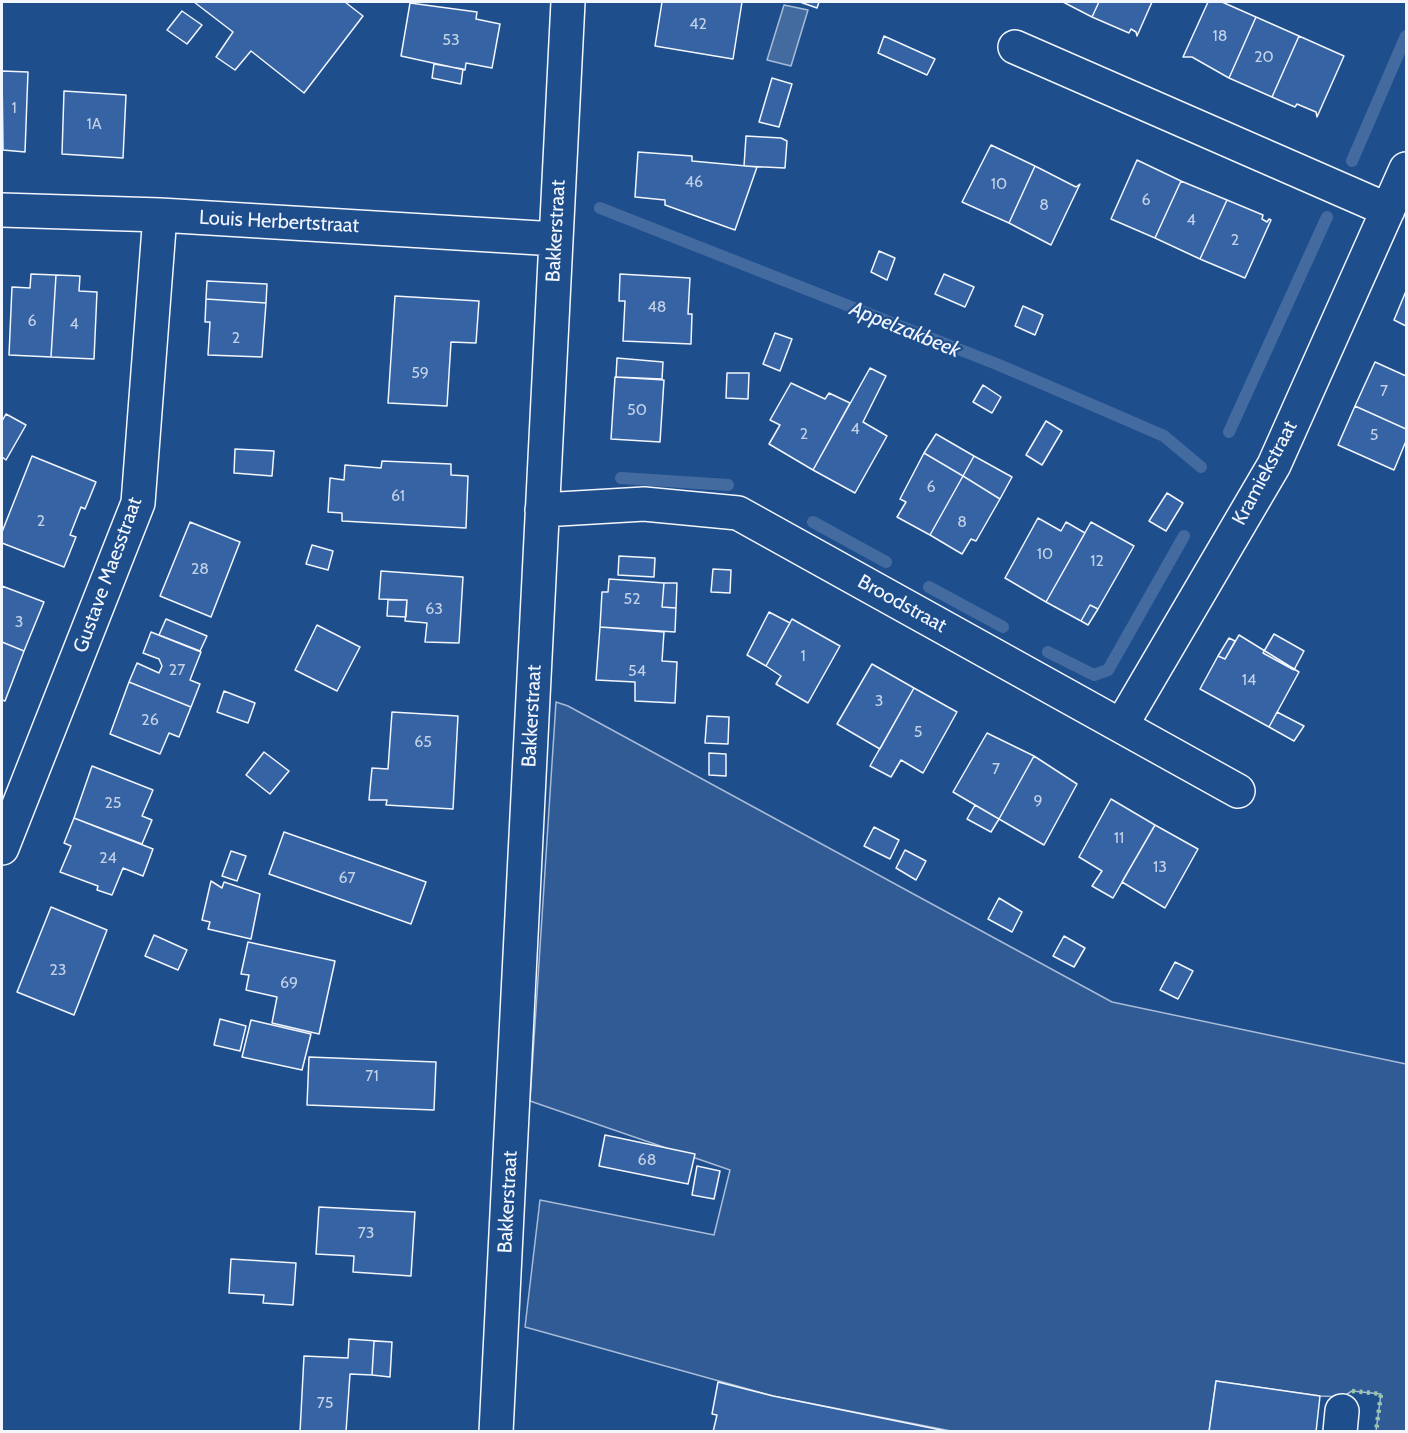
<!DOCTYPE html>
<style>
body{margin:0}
#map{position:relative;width:1408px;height:1433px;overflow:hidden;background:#1f4e8c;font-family:Cabin,sans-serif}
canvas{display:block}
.frame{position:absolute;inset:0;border:3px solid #f2f6ff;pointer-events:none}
</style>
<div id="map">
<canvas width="1408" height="1433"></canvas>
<div class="frame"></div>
</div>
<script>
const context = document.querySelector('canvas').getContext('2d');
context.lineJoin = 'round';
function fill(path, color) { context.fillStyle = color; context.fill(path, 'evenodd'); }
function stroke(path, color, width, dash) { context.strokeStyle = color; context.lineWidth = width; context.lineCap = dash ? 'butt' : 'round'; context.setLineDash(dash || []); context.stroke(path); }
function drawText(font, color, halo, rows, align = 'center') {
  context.font = font + ' Cabin,sans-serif'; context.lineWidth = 4.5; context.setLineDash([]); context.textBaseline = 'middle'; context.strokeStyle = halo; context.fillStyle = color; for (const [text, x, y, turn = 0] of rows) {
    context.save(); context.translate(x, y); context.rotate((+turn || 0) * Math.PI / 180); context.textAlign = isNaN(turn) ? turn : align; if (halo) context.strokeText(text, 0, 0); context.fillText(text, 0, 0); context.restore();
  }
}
const built = new Path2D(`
 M 556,702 L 568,706 L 1112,1002 L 1406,1064 L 1406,1431 L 1376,1431 L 1381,1394 L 1352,1391 L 1342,1397 L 1320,1396 L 1216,1381 L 1209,1431 L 951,1431 L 773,1396 L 525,1327 L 540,1200 L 714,1235 L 730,1170 L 530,1101 Z`);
fill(built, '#305b95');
stroke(built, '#a8bbd7', 1.5);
const water = new Path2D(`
 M 784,5 L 808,10 L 791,66 L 767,60 Z`);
fill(water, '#446ba0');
stroke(water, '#a8bbd7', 1.5);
stroke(new Path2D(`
 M 1352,161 L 1406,36
 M 600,208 L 999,365 L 1111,413 L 1164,436 L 1201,467
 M 1229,432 L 1327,217
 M 621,478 L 728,485
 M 813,522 L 886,562
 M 929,587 L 1003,627
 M 1048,652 L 1094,675 L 1108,670 L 1184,536`), '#446ba0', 12);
const building = new Path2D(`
 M 194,2 L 345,2 L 363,16 L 304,93 L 251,51 L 235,70 L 216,57 L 233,32 Z
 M 662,2 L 742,2 L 733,59 L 655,46 Z
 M 800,2 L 819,2 L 817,8 Z
 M 1063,2 L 1099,2 L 1092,17 Z
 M 1099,2 L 1152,2 L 1137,36 L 1136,32 L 1131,29 L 1129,33 L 1092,17 Z
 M 1208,2 L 1222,2 L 1256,17 L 1229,78 L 1192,57 L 1183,57 Z
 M 410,3 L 477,12 L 476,19 L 500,24 L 492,68 L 466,63 L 465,70 L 401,56 Z
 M 182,11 L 202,25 L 187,44 L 167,30 Z
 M 1256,17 L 1299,36 L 1272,97 L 1229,78 Z
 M 884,36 L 935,59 L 927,75 L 878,53 Z
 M 1299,36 L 1344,56 L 1317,117 L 1316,112 L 1297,104 L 1295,107 L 1272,97 Z
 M 434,64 L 463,69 L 461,84 L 432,78 Z
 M 2,71 L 28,72 L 25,152 L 3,150 Z
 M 772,78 L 792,84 L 779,127 L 759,122 Z
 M 64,91 L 126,95 L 123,158 L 62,154 Z
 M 746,136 L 781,138 L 787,141 L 785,168 L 744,166 Z
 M 991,145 L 1035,166 L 1009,223 L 962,202 Z
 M 638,152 L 692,156 L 692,161 L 757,167 L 735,230 L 665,205 L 665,200 L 635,197 Z
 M 1137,160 L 1181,181 L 1155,238 L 1111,219 Z
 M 1035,166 L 1076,187 L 1080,184 L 1051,245 L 1009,223 Z
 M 1181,181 L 1227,200 L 1200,259 L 1155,238 Z
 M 1227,200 L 1263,215 L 1262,219 L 1267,222 L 1269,219 L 1271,220 L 1245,278 L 1200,259 Z
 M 879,251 L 895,258 L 887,280 L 871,272 Z
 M 31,274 L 56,275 L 51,357 L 9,355 L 12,287 L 30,288 Z
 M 620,274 L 690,278 L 688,314 L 692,314 L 691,344 L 623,341 L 625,301 L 619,301 Z
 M 944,274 L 974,287 L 965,307 L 935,294 Z
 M 56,275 L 80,276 L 79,291 L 97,292 L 94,359 L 51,357 Z
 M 207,281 L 267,284 L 266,303 L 206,299 Z
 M 1406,291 L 1406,326 L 1394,320 Z
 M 395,296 L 479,301 L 476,343 L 451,342 L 447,406 L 388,403 Z
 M 206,299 L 266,303 L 262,357 L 208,355 L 210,322 L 205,322 Z
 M 1023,306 L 1043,315 L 1035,335 L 1015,326 Z
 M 775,333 L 792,339 L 780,371 L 763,364 Z
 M 617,358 L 663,362 L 662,379 L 616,377 Z
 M 1375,362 L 1406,376 L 1406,429 L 1355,406 Z
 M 870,368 L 886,376 L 863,422 L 887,436 L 855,493 L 813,470 Z
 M 727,373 L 749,373 L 748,399 L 726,398 Z
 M 615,377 L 664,380 L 660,442 L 611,439 Z
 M 791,383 L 825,399 L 829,393 L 850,403 L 813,470 L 769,444 L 780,425 L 770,420 Z
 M 983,385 L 1001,397 L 992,413 L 973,402 Z
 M 1355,406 L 1406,429 L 1406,441 L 1394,470 L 1338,445 Z
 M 6,414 L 26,425 L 6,460 L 2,457 L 2,421 Z
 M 1046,421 L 1062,431 L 1042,465 L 1026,455 Z
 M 936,434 L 974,456 L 963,476 L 924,453 Z
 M 235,449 L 274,451 L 272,476 L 234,473 Z
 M 924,453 L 963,476 L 930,535 L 897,517 L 906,502 L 900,499 Z
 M 32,456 L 96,482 L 85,509 L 81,507 L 70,535 L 76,537 L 64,567 L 2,543 L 2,532 Z
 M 974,456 L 1012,477 L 1000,499 L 963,476 Z
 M 382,461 L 451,464 L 451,475 L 468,476 L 466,528 L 342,521 L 342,513 L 328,512 L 330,478 L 344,480 L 345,465 L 381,468 Z
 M 963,476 L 1000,499 L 976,541 L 971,539 L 962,554 L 930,535 Z
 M 1167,493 L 1183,503 L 1166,531 L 1149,521 Z
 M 1038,518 L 1061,531 L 1066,522 L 1085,533 L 1046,602 L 1005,578 Z
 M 190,522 L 240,542 L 211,617 L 160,596 Z
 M 1091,522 L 1134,546 L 1098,609 L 1090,605 L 1081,621 L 1046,602 Z
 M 312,545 L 333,551 L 328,570 L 306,564 Z
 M 619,556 L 655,558 L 654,577 L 618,575 Z
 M 713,569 L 731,570 L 730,593 L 711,592 Z
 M 381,571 L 463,577 L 459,643 L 425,642 L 427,623 L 405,621 L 407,600 L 379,599 Z
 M 609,579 L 664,583 L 662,607 L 676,608 L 675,632 L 600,627 L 602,592 L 608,592 Z
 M 664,583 L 677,583 L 676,608 L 662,607 Z
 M 2,586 L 44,602 L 24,651 L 2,642 Z
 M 388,600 L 407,600 L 406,617 L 387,616 Z
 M 1090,605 L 1098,609 L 1088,625 L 1081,621 Z
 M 769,612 L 790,623 L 766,666 L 747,655 Z
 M 166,619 L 207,636 L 200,651 L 159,635 Z
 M 792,619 L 840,646 L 808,703 L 776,684 L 781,676 L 766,666 Z
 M 317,625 L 360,647 L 337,691 L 295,670 Z
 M 600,627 L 664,632 L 662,661 L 677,662 L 675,703 L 635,701 L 635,682 L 596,680 Z
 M 151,632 L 201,652 L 190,680 L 200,684 L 191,707 L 129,682 L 137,663 L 159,673 L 162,666 L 159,659 L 143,653 Z
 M 1274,634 L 1304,651 L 1294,670 L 1263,653 Z
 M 1239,635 L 1299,672 L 1269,727 L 1200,689 L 1218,656 L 1225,659 Z
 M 1229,638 L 1235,641 L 1225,659 L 1218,656 Z
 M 2,642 L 24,651 L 5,701 L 2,700 Z
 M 872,664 L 914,688 L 880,749 L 837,724 Z
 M 129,682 L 191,707 L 179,737 L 169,733 L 160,754 L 110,734 Z
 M 914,688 L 957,712 L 923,773 L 901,760 L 891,777 L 870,766 Z
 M 224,691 L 255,703 L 248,723 L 217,712 Z
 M 392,712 L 458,716 L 453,809 L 386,805 L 387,800 L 369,800 L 372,768 L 388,769 Z
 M 1277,712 L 1304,726 L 1294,741 L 1269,727 Z
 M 707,716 L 729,717 L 728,744 L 705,743 Z
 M 987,733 L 1034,756 L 999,819 L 953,792 Z
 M 264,752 L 289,771 L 270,794 L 246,775 Z
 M 709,753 L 726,754 L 726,776 L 709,775 Z
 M 1034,756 L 1077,784 L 1044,845 L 999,819 Z
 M 92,766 L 153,790 L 142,816 L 152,820 L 142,844 L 74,818 Z
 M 1111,799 L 1155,825 L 1113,898 L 1092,886 L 1102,871 L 1079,857 Z
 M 975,805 L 999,819 L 991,832 L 967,819 Z
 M 74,818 L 153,849 L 143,876 L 123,868 L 112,895 L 97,890 L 98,886 L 60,872 L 71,846 L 64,843 Z
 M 1155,825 L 1198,849 L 1165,908 L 1122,882 Z
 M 874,827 L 899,840 L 890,859 L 864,846 Z
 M 284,832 L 426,882 L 411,924 L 269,874 Z
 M 905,850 L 926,861 L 916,880 L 896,868 Z
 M 231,851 L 246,856 L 237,881 L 222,876 Z
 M 211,881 L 222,888 L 224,882 L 260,894 L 251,939 L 208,929 L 210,922 L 202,920 Z
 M 999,898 L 1022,912 L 1012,932 L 988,919 Z
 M 51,907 L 107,930 L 74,1015 L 17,992 Z
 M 154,935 L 187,950 L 178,970 L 145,956 Z
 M 1064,936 L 1085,948 L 1074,967 L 1053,956 Z
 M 248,942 L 335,961 L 319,1034 L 272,1023 L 277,997 L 246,990 L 249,975 L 241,974 Z
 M 1175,962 L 1193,971 L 1178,999 L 1160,990 Z
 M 220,1019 L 246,1026 L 240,1051 L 214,1045 Z
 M 251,1020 L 311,1034 L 302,1070 L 242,1057 Z
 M 309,1057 L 436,1062 L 434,1110 L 307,1105 Z
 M 605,1135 L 695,1154 L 688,1184 L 599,1166 Z
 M 697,1166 L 720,1171 L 714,1199 L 692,1195 Z
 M 319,1207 L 415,1212 L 411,1276 L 353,1272 L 354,1256 L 316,1254 Z
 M 231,1259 L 296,1263 L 293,1305 L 263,1303 L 264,1295 L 229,1293 Z
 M 349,1339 L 392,1342 L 374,1341 L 372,1375 L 350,1374 L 346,1432 L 300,1432 L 304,1356 L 348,1358 Z
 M 374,1341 L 392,1342 L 390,1377 L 372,1375 Z
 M 1216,1381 L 1320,1396 L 1316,1432 L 1209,1432 Z
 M 718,1382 L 773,1396 L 951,1432 L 713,1432 L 717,1415 L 712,1414 Z`);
fill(building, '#3563a3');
stroke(building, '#f2f6ff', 1.5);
const minor = new Path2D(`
 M 1015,47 L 1388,210
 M 2,210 L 160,215 L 556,239
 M 542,510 L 644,504 L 738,513 L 1238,791
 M 1121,726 L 1274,465 L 1406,169
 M 2,848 L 138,503 L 160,215
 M 496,1432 L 568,2
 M 1340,1432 L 1342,1411`);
stroke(minor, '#f2f6ff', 36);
stroke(minor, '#1f4e8c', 33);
stroke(new Path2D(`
 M 1352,1391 L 1381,1394 L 1376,1432`), '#97c8a6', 4.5, [3, 4.5]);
drawText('16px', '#c3d1e8', null, [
 ["42",698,24],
 ["18",1220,36],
 ["53",451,40],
 ["20",1264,57],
 ["1",14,108],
 ["1A",94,124],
 ["46",694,182],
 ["10",999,184],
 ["6",1146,200],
 ["8",1044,205],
 ["4",1191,220],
 ["2",1235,240],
 ["48",657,307],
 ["6",32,321],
 ["4",74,324],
 ["2",236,338],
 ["59",420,373],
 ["7",1384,391],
 ["50",637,410],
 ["4",855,429],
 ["2",804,434],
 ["5",1374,435],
 ["6",931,487],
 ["61",398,496],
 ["2",41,521],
 ["8",962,522],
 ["10",1045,554],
 ["12",1097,561],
 ["28",200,569],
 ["52",632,599],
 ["63",434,609],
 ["3",19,622],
 ["1",803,656],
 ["27",177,670],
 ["54",637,671],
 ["14",1249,680],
 ["3",879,701],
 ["26",150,720],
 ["5",918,732],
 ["65",423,742],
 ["7",996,769],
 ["9",1038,801],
 ["25",113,803],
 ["11",1119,838],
 ["24",108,858],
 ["13",1160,867],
 ["67",347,878],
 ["23",58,970],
 ["69",289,983],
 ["71",372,1076],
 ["68",647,1160],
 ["73",366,1233],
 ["75",325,1403]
]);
drawText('20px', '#f2f6ff', '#1f4e8c', [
 ["Louis Herbertstraat",279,222,3],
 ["Bakkerstraat",556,231,-87],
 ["Kramiekstraat",1265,473,-62],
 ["Gustave Maesstraat",108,575,-70],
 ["Broodstraat",902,604,29],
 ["Bakkerstraat",532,716,-87],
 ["Bakkerstraat",508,1202,-87]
]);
drawText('italic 21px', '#f2f6ff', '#1f4e8c', [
 ["Appelzakbeek",905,330,22]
]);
</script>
